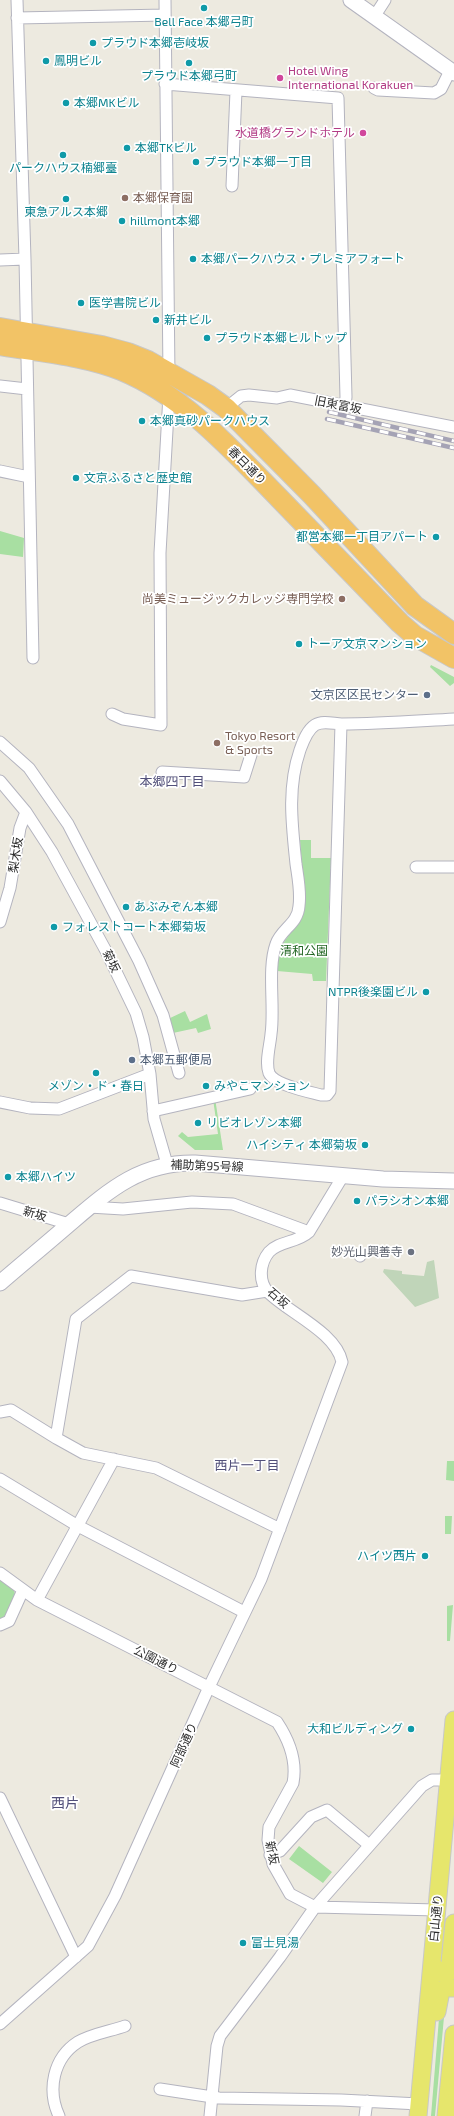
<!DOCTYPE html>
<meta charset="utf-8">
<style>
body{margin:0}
canvas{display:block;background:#edeae0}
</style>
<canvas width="454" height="2116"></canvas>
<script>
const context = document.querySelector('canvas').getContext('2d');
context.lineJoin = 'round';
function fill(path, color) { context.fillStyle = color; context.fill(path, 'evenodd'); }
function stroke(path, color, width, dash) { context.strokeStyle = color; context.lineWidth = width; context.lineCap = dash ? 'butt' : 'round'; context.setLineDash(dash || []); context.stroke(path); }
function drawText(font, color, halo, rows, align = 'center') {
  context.font = font + ' "Exo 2","Noto Sans JP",sans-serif'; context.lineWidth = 3.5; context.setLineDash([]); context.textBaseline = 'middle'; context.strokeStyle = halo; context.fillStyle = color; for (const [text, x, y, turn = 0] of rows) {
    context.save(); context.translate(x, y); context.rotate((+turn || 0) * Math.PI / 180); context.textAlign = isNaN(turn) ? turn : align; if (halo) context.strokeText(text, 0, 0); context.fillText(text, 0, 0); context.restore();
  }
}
fill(new Path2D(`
 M 0,531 L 24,538 L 23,557 L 0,554 Z
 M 431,665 L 454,677 L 454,683 L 450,686 L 430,667 Z
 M 300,840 L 311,840 L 311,858 L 331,858 L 326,981 L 313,981 L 312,974 L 277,971 L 279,949 L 301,918 L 303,878 Z
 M 185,1011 L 190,1022 L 207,1014 L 211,1029 L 198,1033 L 196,1028 L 173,1033 L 168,1019 Z
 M 215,1098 L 223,1150 L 195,1150 L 178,1136 L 182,1132 L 188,1137 L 218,1134 L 213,1099 Z
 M 447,1461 L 454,1461 L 454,1481 L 446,1480 Z
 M 445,1516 L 452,1516 L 451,1534 L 445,1534 Z
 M 0,1579 C 16,1590 19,1591 10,1609 C 7,1614 5,1618 0,1621 Z
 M 453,1605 L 450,1641 L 447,1641 L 447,1606 Z
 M 299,1846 L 332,1872 L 323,1883 L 289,1859 Z
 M 440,2006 L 445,2006 L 435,2116 L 431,2116 Z`), '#a8dfa2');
fill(new Path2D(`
 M 434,1260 L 439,1298 L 415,1307 L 383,1272 L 384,1269 L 402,1271 L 402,1274 L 424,1276 L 427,1262 Z`), '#c0d5b9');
const street = new Path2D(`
 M 17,0 L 25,259 L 33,658
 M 165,0 L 169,375
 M 374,17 L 385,0
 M 17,18 L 165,15
 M 165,84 L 338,98 L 346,397 L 345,406
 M 374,88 L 378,90 L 434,93 L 441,89 L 450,71
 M 232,186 L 236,91
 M 0,260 L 25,259
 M 0,386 L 27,389
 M 226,408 L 241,396 L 249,395 L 277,398 L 290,395 L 454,427
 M 0,471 L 29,477
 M 112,714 L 123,719 L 161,725 L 160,553 L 169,395
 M 341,724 L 330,1091 L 327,1095 L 321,1095 C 310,1092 274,1085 269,1073 C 265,1062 270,1046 271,1034 C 275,1007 267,969 276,944 C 281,929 298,924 299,906 C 301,892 298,878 296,864 C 292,825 287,788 300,750 C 303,742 307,730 315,725 C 323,720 334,724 342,724 C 379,724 417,721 454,719
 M 0,742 L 29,768 L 68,824 L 139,961 L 163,1015 L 179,1073
 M 162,772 L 244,777 L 251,755
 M 0,781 L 26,812 L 52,852 L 106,951 L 136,1013 L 143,1037 L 150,1074 L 154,1119 L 167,1164
 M 416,867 L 454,867
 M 0,922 L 10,888 L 20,828 L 26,812
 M 0,1102 L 30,1108 L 59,1109 L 150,1074
 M 153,1111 L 250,1089
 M 0,1203 L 69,1224
 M 89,1207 L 123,1209 L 192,1202 L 233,1204 L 309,1232
 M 360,1256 L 361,1254
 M 0,1412 L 11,1410 L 56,1438 L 76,1319 L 131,1276 L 242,1295 L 267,1291
 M 56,1438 L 83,1453 L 156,1468 L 280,1529
 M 0,1479 L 78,1526 L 244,1612
 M 0,1573 L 37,1600 L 277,1722 C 289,1740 297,1762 293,1783 L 269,1827 L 268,1840 L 273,1864 L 290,1894 L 315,1907 L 437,1910
 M 37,1600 L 114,1459
 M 0,1625 L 9,1621 L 23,1590
 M 0,1798 L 76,1957
 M 270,1855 L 280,1851 L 311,1817 L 327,1810 L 369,1845
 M 0,2024 L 88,1946 L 115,1896 L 209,1687 L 261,1579 L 342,1362 C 336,1332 287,1312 268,1292 C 258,1281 260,1263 269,1252 C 279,1241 297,1243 309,1232 L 343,1176
 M 160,2089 L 219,2098 L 341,2100 L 419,2104
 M 59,2116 C 47,2090 53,2058 78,2042 C 91,2034 111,2031 125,2026
 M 210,2116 L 217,2046 L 220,2036 L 280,1957 L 315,1907 L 422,1786 L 432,1780 L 449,1780
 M 365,2116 L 367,2101`);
const secondary = new Path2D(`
 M 351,0 L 454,73
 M 0,1283 C 22,1264 45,1245 67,1226 C 107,1192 139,1162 195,1163 L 383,1179 L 454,1181`);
const primary = new Path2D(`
 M 432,1963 L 438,1973 L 446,1974 L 449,1972 L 454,1923
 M 437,2012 L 441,1991 L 445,1988 L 454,1988
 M 418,2116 L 454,1720
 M 446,2116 L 454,2034`);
const highway = new Path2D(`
 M 0,328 L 102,346 L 128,353 L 148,361 L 208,395 L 226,408 L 312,495 L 415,606 L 454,634
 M 0,345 C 40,352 83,355 121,370 C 186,397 232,450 280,499 C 320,540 360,582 400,623 L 415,636 L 454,658`);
stroke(street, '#b4b4bf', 13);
stroke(secondary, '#b4b4bf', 17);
stroke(primary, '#c8c8c8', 19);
stroke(highway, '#c8c8c8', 22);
stroke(street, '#fff', 11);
stroke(secondary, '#fff', 15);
stroke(primary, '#e6e66c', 17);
stroke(highway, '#f2c366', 20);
const rail = new Path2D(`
 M 329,412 L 454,441
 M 327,419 L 454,448`);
stroke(rail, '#a5a3b5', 4.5);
stroke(rail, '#fff', 3, [9]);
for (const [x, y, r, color] of [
 [204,8,4,"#0f9aa8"],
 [93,43,4,"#0f9aa8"],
 [46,61,4,"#0f9aa8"],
 [189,63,4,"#0f9aa8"],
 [280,78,4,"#d1479c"],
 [66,103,4,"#0f9aa8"],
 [363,133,4,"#d1479c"],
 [127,148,4,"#0f9aa8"],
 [63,155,4,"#0f9aa8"],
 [196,162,4,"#0f9aa8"],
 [125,198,4,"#8d6e63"],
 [66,199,4,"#0f9aa8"],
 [122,221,4,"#0f9aa8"],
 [193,259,4,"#0f9aa8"],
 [81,303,4,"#0f9aa8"],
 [156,320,4,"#0f9aa8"],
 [207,338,4,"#0f9aa8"],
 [142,421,4,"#0f9aa8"],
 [76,478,4,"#0f9aa8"],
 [436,537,4,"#0f9aa8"],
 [342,599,4,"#8d6e63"],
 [299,644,4,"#0f9aa8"],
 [427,695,4,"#5c6f8a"],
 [217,743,4,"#8d6e63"],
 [126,907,4,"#0f9aa8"],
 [54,927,4,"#0f9aa8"],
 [426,992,4,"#0f9aa8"],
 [132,1060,4,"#5c6f8a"],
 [96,1073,4,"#0f9aa8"],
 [206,1086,4,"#0f9aa8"],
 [198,1123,4,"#0f9aa8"],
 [365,1145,4,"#0f9aa8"],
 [8,1177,4,"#0f9aa8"],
 [357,1201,4,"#0f9aa8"],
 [411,1252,4,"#6b7280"],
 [425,1556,4,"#0f9aa8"],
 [411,1729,4,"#0f9aa8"],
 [243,1943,4,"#0f9aa8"]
]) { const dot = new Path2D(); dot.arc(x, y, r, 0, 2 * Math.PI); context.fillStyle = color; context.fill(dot); stroke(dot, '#fff', 1.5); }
drawText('12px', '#0d838f', '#fff', [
 ["Bell Face 本郷弓町",204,22,"center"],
 ["プラウド本郷壱岐坂",101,43],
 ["鳳明ビル",54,61],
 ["プラウド本郷弓町",189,76,"center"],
 ["本郷MKビル",74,103],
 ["本郷TKビル",135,148],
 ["プラウド本郷一丁目",204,162],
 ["パークハウス楠郷臺",63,168,"center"],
 ["東急アルス本郷",66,212,"center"],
 ["hillmont本郷",130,221],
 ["本郷パークハウス・プレミアフォート",201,259],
 ["医学書院ビル",89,303],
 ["新井ビル",164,320],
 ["プラウド本郷ヒルトップ",215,338],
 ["本郷真砂パークハウス",150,421],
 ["文京ふるさと歴史館",84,478],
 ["都営本郷一丁目アパート",428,537,"right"],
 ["トーア文京マンション",307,644],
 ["あぶみぞん本郷",134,907],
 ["フォレストコート本郷菊坂",62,927],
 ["NTPR後楽園ビル",418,992,"right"],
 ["メゾン・ド・春日",96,1086,"center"],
 ["みやこマンション",214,1086],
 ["リビオレゾン本郷",206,1123],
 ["ハイシティ 本郷菊坂",357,1145,"right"],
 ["本郷ハイツ",16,1177],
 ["パラシオン本郷",365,1201],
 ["ハイツ西片",417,1556,"right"],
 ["大和ビルディング",403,1729,"right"],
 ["富士見湯",251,1943]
], 'left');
drawText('12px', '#b23c85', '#fff', [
 ["Hotel Wing",288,71],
 ["International Korakuen",288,85],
 ["水道橋グランドホテル",355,133,"right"]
], 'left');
drawText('12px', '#785e54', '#fff', [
 ["本郷保育園",133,198],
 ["尚美ミュージックカレッジ専門学校",334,599,"right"],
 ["Tokyo Resort",225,736],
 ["& Sports",225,750]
], 'left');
drawText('12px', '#2d2d2d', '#fff', [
 ["旧東富坂",338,405,11],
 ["春日通り",247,466,45],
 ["梨木坂",16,855,-81],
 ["菊坂",111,961,64],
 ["補助第95号線",207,1166,2],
 ["新坂",35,1214,17],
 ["石坂",278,1298,41],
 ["公園通り",156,1660,27],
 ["阿部通り",184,1745,-66],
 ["新坂",272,1853,78],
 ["白山通り",436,1918,-84]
]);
drawText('12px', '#4e5e75', '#fff', [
 ["文京区区民センター",419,695],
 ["本郷五郵便局",140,1060,"left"]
], 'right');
drawText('12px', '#216522', '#fff', [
 ["清和公園",304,951]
]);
drawText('12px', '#5b616d', '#fff', [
 ["妙光山興善寺",403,1252]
], 'right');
drawText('13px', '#52507a', '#fff', [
 ["本郷四丁目",172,782],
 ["西片一丁目",247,1466]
]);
drawText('14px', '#52507a', '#fff', [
 ["西片",65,1803]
]);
</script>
